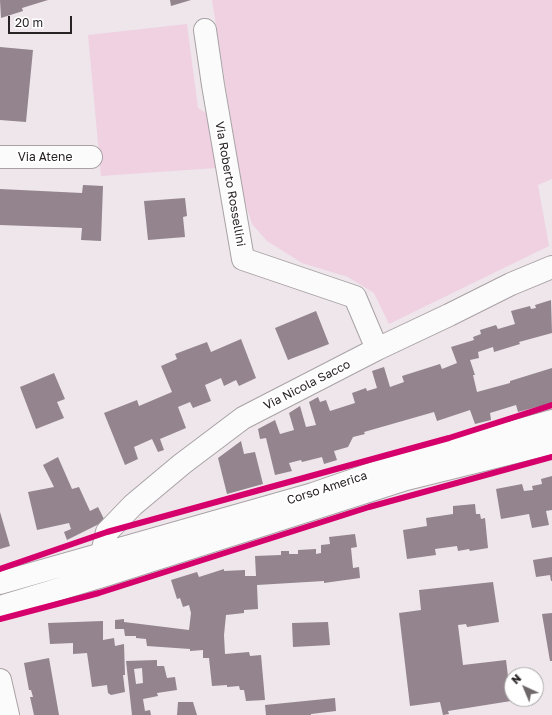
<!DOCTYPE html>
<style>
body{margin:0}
#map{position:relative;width:552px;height:715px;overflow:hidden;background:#eee6ea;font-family:"Golos Text",sans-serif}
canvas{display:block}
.north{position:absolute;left:504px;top:667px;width:40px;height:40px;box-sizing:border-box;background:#fff;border:1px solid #a9a7a8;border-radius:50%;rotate:316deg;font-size:11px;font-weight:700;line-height:16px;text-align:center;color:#282225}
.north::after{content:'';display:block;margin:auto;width:14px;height:18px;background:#6d676a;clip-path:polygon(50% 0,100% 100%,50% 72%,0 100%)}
.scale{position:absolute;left:8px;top:16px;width:64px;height:18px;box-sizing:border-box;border:2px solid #282225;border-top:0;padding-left:5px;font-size:12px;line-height:14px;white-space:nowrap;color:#282225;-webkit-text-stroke:3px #fff;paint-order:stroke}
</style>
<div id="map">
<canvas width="552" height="715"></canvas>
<div class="north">N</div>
<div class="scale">20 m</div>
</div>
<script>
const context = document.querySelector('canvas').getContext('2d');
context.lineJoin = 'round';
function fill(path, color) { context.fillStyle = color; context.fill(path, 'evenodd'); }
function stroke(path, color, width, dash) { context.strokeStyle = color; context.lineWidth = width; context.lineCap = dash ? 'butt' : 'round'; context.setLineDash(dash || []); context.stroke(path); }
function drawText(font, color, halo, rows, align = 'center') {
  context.font = font + ' "Golos Text",sans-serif'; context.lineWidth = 4; context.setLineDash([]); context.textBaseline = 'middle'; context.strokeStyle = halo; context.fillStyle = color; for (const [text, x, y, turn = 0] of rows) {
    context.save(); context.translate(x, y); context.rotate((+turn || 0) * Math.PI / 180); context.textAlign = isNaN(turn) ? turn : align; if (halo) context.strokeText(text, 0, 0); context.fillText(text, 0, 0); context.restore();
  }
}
fill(new Path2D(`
 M 212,0 L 552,0 L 552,179 L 538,185 L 549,246 L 389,324 L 374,293 L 348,277 L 302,263 L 267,241 L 252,224 L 243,196 Z
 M 187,24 L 198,108 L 209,115 L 216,168 L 101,176 L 88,35 Z`), '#efd1e2');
fill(new Path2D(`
 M 0,0 L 48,0 L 22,8 L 23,11 L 1,18 Z
 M 170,0 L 191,0 L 171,6 Z
 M 0,47 L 33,50 L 26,122 L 0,120 Z
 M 83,185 L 103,186 L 101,241 L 81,240 L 82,228 L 0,225 L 0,189 L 82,193 Z
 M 185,198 L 187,216 L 183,217 L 185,237 L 148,240 L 144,201 Z
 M 551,300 L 552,333 L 519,342 L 520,344 L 494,352 L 493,347 L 478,352 L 479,358 L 470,360 L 475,375 L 473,375 L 477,392 L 510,383 L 510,381 L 552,368 L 552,403 L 518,412 L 516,405 L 490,413 L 491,420 L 475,424 L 470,410 L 437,421 L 434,412 L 364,432 L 365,434 L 353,437 L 348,447 L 334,451 L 337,460 L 324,464 L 322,457 L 302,462 L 301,460 L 289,463 L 292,471 L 275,475 L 266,438 L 260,439 L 258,429 L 275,420 L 280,434 L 294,430 L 289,413 L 300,406 L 306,427 L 316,425 L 309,402 L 318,397 L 320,402 L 326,400 L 330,411 L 355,403 L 352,393 L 366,388 L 367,391 L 377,388 L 372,371 L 384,367 L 390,387 L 404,382 L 402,376 L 440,364 L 442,369 L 457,363 L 451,347 L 474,340 L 473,337 L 481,334 L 480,330 L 496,325 L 498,329 L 515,324 L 511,311 L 530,306 L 531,309 L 536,308 L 535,305 Z
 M 316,311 L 329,344 L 288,360 L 275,328 Z
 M 241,339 L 256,378 L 239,386 L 236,380 L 224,386 L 221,378 L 205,385 L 211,401 L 193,408 L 190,402 L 178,407 L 186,428 L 160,439 L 164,450 L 158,452 L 152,439 L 134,447 L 138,459 L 125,465 L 104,413 L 137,400 L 139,406 L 172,392 L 161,366 L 177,359 L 175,354 L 207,342 L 211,352 Z
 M 54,373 L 65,399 L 57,402 L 64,418 L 36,429 L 20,387 Z
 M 241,441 L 244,454 L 255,452 L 263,484 L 227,494 L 218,458 Z
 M 58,457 L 72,489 L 79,487 L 90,511 L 98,507 L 105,521 L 67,540 L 64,532 L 71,529 L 69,523 L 37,530 L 28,492 L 54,487 L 43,465 Z
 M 552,476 L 552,510 L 546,511 L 549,525 L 532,528 L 529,514 L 501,519 L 496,489 L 522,484 L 524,491 L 533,490 L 532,486 L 542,484 L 541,479 Z
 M 475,504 L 476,514 L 480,514 L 481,519 L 485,518 L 488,548 L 470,551 L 469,549 L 458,551 L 457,546 L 435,549 L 436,555 L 407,559 L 403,530 L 427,526 L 426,518 L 453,514 L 453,506 Z
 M 0,512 L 10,546 L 0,549 Z
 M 355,534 L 357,547 L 351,548 L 353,568 L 359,567 L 360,578 L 324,583 L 324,581 L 257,585 L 258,609 L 244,610 L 244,613 L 226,615 L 224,635 L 225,654 L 249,652 L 250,656 L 261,655 L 265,700 L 246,701 L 244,690 L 240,690 L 239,686 L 227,687 L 227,685 L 212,686 L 209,658 L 203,658 L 203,650 L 190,651 L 190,649 L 147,646 L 146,639 L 136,638 L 136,636 L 125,636 L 124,629 L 115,629 L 115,620 L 124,619 L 124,622 L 189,630 L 191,613 L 189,605 L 183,607 L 180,598 L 177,599 L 171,580 L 197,572 L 199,577 L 224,569 L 224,571 L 245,570 L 245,576 L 256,576 L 255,556 L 281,555 L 281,551 L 289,551 L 289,554 L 298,554 L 298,550 L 316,549 L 316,554 L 321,553 L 321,545 L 330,544 L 329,537 Z
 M 552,557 L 552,581 L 551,581 L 550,575 L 536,577 L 533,560 Z
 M 493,582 L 499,622 L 467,627 L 466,624 L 458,625 L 463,665 L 506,660 L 511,701 L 448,711 L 449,714 L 443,715 L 440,702 L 410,706 L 399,613 L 421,610 L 419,590 Z
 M 552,613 L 552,661 L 550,661 L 542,614 Z
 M 103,621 L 103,640 L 114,638 L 115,646 L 124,644 L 125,675 L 123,675 L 125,692 L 111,695 L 108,693 L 107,685 L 92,687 L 87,653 L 73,654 L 73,643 L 50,644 L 48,623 Z
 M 328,622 L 330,645 L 293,647 L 292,623 Z
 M 49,658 L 59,715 L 34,715 L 30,697 L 33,697 L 31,690 L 29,690 L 24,663 Z
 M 157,660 L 157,666 L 164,666 L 167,678 L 175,677 L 177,690 L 157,693 L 158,696 L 143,699 L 145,711 L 150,710 L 151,715 L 132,715 L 126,661 ZM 142,668 L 143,683 L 136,684 L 134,669 Z
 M 335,698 L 336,711 L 311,714 L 311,715 L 266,715 L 265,705 Z
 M 178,702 L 193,702 L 197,715 L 177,715 Z`), '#93848e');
const minor = new Path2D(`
 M 205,30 L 213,85 L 243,259 L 355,297 L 377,349
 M 0,157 L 91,157
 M 106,565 L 102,553 L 107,532 L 133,505 L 182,464 L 243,418 L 377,349 L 449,315 L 511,284 L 552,267
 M 0,583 L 313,494 L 415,459 L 552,421
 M 0,607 L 109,574 L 406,479 L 552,443
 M 0,680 L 8,715`);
stroke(minor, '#a8a2a5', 24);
stroke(minor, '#fcfbfc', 22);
stroke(new Path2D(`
 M 0,569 L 107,532 L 449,438 L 552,405
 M 0,619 L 99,593 L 369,507 L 552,457`), '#d6006c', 6);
drawText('12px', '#282225', '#fff', [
 ["Via Atene",45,157],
 ["Via Roberto Rossellini",230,184,80],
 ["Via Nicola Sacco",307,385,-27],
 ["Corso America",327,488,-18]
]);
</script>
